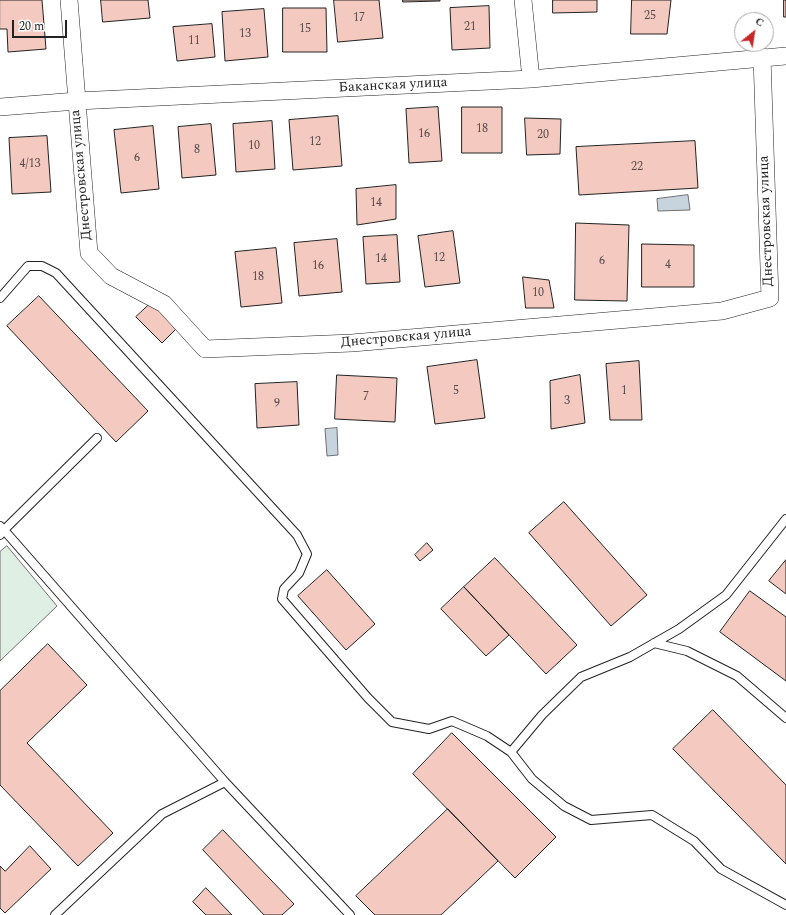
<!DOCTYPE html>
<meta charset="utf-8">
<style>
body{margin:0}
#map{position:relative;width:786px;height:915px;overflow:hidden;background:#fff;font-family:Spectral,serif}
canvas{display:block}
.north{position:absolute;left:734px;top:12px;width:40px;height:40px;box-sizing:border-box;background:#fff;border:1px solid #a7a7a7;border-radius:50%;rotate:30deg;font-size:11px;font-weight:700;line-height:16px;text-align:center;color:#222}
.north::after{content:'';display:block;margin:auto;width:14px;height:18px;background:#c62828;clip-path:polygon(50% 0,100% 100%,50% 72%,0 100%)}
.scale{position:absolute;left:12px;top:20px;width:55px;height:18px;box-sizing:border-box;border:2px solid #222;border-top:0;padding-left:5px;font-size:12px;line-height:14px;white-space:nowrap;color:#222;-webkit-text-stroke:3px #fff;paint-order:stroke}
</style>
<div id="map">
<canvas width="786" height="915"></canvas>
<div class="north">С</div>
<div class="scale">20 m</div>
</div>
<script>
const context = document.querySelector('canvas').getContext('2d');
context.lineJoin = 'round';
function fill(path, color) { context.fillStyle = color; context.fill(path, 'evenodd'); }
function stroke(path, color, width, dash) { context.strokeStyle = color; context.lineWidth = width; context.lineCap = dash ? 'butt' : 'round'; context.setLineDash(dash || []); context.stroke(path); }
function drawText(font, color, halo, rows, align = 'center') {
  context.font = font + ' Spectral,serif'; context.lineWidth = 3; context.setLineDash([]); context.textBaseline = 'middle'; context.strokeStyle = halo; context.fillStyle = color; for (const [text, x, y, turn = 0] of rows) {
    context.save(); context.translate(x, y); context.rotate((+turn || 0) * Math.PI / 180); context.textAlign = isNaN(turn) ? turn : align; if (halo) context.strokeText(text, 0, 0); context.fillText(text, 0, 0); context.restore();
  }
}
const green = new Path2D(`
 M 7,546 L 57,606 L 0,661 L 0,552 Z`);
fill(green, '#e0efe3');
stroke(green, '#6f6f6f', 1);
const water = new Path2D(`
 M 688,195 L 690,210 L 658,211 L 657,199 Z
 M 337,428 L 338,455 L 327,456 L 325,429 Z`);
fill(water, '#c7d3dd');
stroke(water, '#6f6f6f', 1);
const building = new Path2D(`
 M 0,0 L 42,0 L 46,49 L 8,52 L 7,29 L 0,29 Z
 M 101,0 L 148,0 L 150,18 L 103,22 Z
 M 334,0 L 379,0 L 383,38 L 338,42 Z
 M 403,0 L 440,0 L 440,1 L 403,2 Z
 M 553,0 L 597,0 L 597,12 L 553,13 Z
 M 632,0 L 671,0 L 667,34 L 631,34 Z
 M 784,0 L 786,0 L 786,17 L 784,17 Z
 M 489,6 L 490,48 L 452,50 L 450,8 Z
 M 283,8 L 326,8 L 327,52 L 283,52 Z
 M 264,9 L 268,57 L 225,61 L 222,12 Z
 M 212,24 L 215,57 L 177,61 L 173,27 Z
 M 438,107 L 442,161 L 409,163 L 406,109 Z
 M 462,107 L 502,107 L 502,153 L 462,153 Z
 M 338,116 L 342,166 L 293,170 L 289,120 Z
 M 525,118 L 561,119 L 560,154 L 527,155 Z
 M 272,121 L 275,169 L 236,172 L 233,124 Z
 M 211,124 L 216,175 L 182,178 L 178,127 Z
 M 153,126 L 159,189 L 121,193 L 114,130 Z
 M 47,136 L 51,192 L 12,194 L 9,138 Z
 M 695,141 L 698,188 L 579,195 L 576,147 Z
 M 396,185 L 396,219 L 357,225 L 356,189 Z
 M 576,223 L 629,225 L 627,301 L 575,300 Z
 M 453,231 L 460,283 L 425,287 L 418,236 Z
 M 397,235 L 400,282 L 366,284 L 363,237 Z
 M 337,239 L 342,292 L 299,296 L 294,243 Z
 M 642,244 L 694,245 L 694,287 L 642,287 Z
 M 276,248 L 282,303 L 241,307 L 235,252 Z
 M 523,277 L 549,280 L 554,308 L 526,308 Z
 M 39,296 L 148,411 L 116,442 L 7,326 Z
 M 152,302 L 177,328 L 162,343 L 136,317 Z
 M 477,360 L 485,418 L 435,424 L 427,367 Z
 M 639,361 L 642,420 L 610,420 L 606,364 Z
 M 337,375 L 397,378 L 395,422 L 335,419 Z
 M 580,375 L 585,423 L 551,429 L 550,381 Z
 M 297,382 L 299,425 L 257,428 L 255,384 Z
 M 564,502 L 647,595 L 611,626 L 529,533 Z
 M 427,543 L 433,550 L 420,561 L 415,555 Z
 M 495,558 L 577,645 L 546,674 L 464,587 Z
 M 786,560 L 786,594 L 769,581 Z
 M 327,570 L 375,624 L 346,650 L 298,596 Z
 M 464,587 L 509,635 L 486,656 L 441,609 Z
 M 750,591 L 786,617 L 786,681 L 720,632 Z
 M 48,644 L 87,685 L 27,743 L 113,833 L 78,866 L 0,785 L 0,691 Z
 M 713,710 L 786,785 L 786,864 L 673,749 Z
 M 452,733 L 556,837 L 515,878 L 413,774 Z
 M 448,809 L 498,861 L 441,915 L 375,915 L 356,896 Z
 M 223,830 L 294,904 L 282,915 L 264,915 L 203,850 Z
 M 30,846 L 51,869 L 5,913 L 0,908 L 0,866 L 5,871 Z
 M 206,888 L 232,915 L 206,915 L 193,902 Z`);
fill(building, '#f3c9c0');
stroke(building, '#222', 1);
const lane = new Path2D(`
 M 0,298 L 28,266 L 42,266 L 56,273 L 297,535 L 307,554 L 299,573 L 284,589 L 282,599 L 368,698 L 392,722 L 429,729 L 452,721 L 487,736 L 511,752 L 532,779 L 564,806 L 591,820 L 652,815 L 694,841 L 721,869 L 786,905
 M 97,438 L 4,530 L 225,782 L 350,915
 M 0,526 L 4,530 L 0,535
 M 654,643 L 687,651 L 737,676 L 786,718
 M 511,752 L 542,715 L 581,677 L 630,657 L 679,629 L 726,595 L 786,519
 M 55,915 L 162,814 L 225,782`);
const street = new Path2D(`
 M 69,0 L 89,253 L 111,276 L 164,304 L 205,349 L 352,343 L 722,311 L 770,298 L 762,57
 M 523,0 L 531,79
 M 0,107 L 77,101 L 531,79 L 786,56`);
stroke(lane, '#222', 10);
stroke(street, '#222', 18);
stroke(lane, '#fff', 8);
stroke(street, '#fff', 17);
drawText('12px', '#564c4a', null, [
 ["25",650,17],
 ["17",359,19],
 ["21",470,28],
 ["15",305,30],
 ["13",245,35],
 ["11",194,42],
 ["18",482,130],
 ["16",424,135],
 ["20",543,136],
 ["12",315,143],
 ["10",254,147],
 ["8",197,151],
 ["6",137,159],
 ["4/13",30,165],
 ["22",637,168],
 ["14",376,204],
 ["12",439,259],
 ["14",381,260],
 ["6",602,262],
 ["4",668,266],
 ["16",318,267],
 ["18",258,278],
 ["10",538,294],
 ["5",456,392],
 ["1",624,392],
 ["7",366,398],
 ["3",567,402],
 ["9",277,405]
]);
drawText('14px', '#222', '#fff', [
 ["Баканская улица",393,86,-3],
 ["Днестровская улица",82,175,-95],
 ["Днестровская улица",767,221,-92],
 ["Днестровская улица",406,338,-5]
]);
</script>
